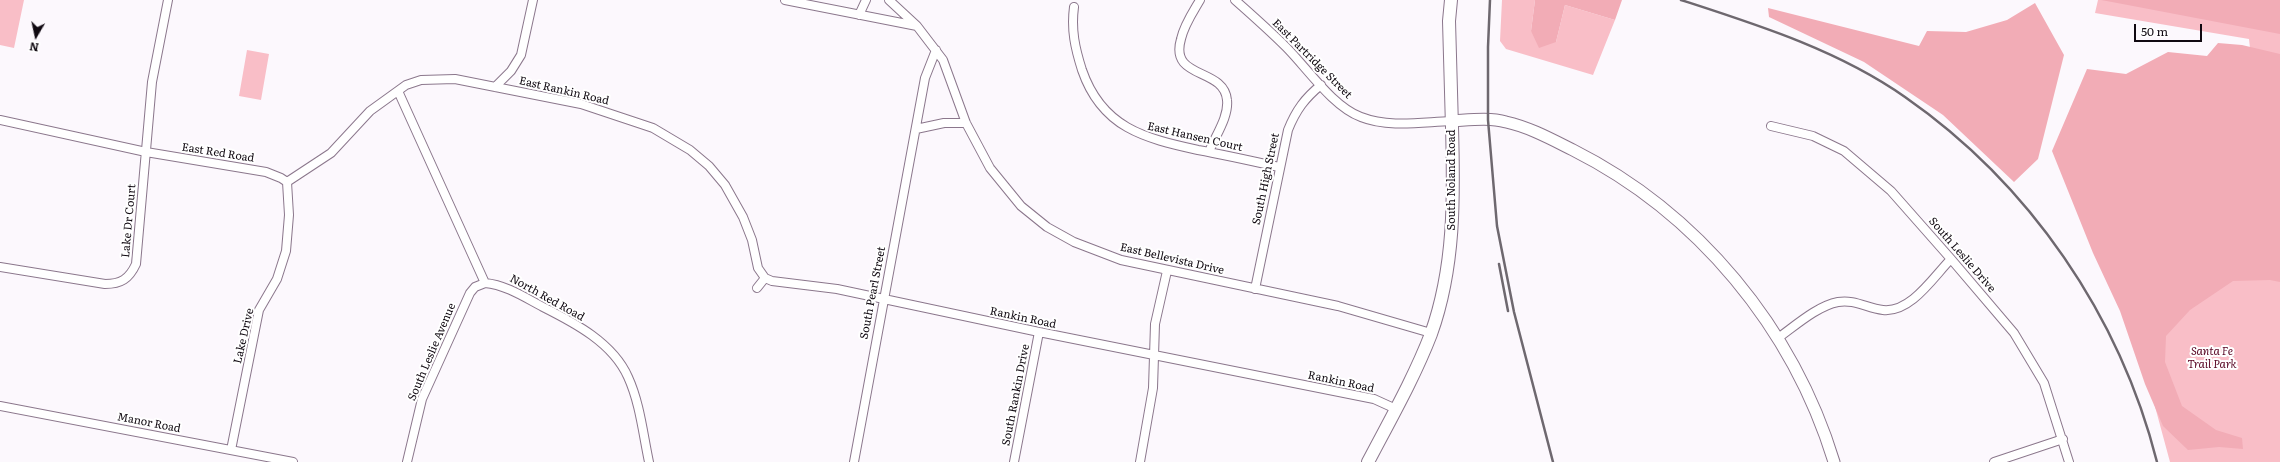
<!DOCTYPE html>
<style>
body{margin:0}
#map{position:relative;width:2280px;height:462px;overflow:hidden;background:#fcf8fd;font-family:Literata,serif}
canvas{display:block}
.north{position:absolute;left:16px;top:16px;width:40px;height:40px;-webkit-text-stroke:3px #fff;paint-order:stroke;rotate:189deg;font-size:11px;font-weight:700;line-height:16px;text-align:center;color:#100911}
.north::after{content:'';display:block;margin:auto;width:14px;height:18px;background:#100911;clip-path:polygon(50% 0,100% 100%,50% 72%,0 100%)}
.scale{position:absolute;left:2134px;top:24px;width:68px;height:18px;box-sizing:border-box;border:2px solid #100911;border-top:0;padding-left:5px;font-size:12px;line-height:14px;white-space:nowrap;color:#100911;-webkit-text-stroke:3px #fff;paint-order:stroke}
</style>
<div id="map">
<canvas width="2280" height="462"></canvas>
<div class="north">N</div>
<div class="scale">50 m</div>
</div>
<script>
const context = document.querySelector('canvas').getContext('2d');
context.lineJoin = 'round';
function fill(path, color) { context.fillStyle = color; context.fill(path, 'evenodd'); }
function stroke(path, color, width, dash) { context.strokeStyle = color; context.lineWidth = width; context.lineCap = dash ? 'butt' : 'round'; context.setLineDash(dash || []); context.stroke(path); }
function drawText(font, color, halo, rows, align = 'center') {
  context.font = font + ' Literata,serif'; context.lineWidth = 4; context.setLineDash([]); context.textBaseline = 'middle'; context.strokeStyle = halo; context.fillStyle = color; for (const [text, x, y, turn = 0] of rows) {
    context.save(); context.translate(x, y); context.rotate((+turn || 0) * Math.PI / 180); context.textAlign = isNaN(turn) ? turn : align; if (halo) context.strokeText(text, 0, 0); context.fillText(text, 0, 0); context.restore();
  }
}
fill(new Path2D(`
 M 0,0 L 24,0 L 14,48 L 0,45 Z
 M 1502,0 L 1535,0 L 1531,31 L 1556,42 L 1565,5 L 1615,20 L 1593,75 L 1506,49 L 1500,41 Z
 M 2098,0 L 2280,0 L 2280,462 L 2170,462 L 2147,377 L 2132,335 L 2269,224 L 2249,39 L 2095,13 Z
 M 247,50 L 269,54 L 261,100 L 239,96 Z`), '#f9bec7');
fill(new Path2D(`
 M 1535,0 L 1622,0 L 1615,20 L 1565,5 L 1556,42 L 1539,48 L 1531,31 Z
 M 2101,0 L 2280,0 L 2280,34 L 2112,2 Z
 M 2035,3 L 2064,55 L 2038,159 L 2014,182 L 1943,115 L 1864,62 L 1769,17 L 1768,8 L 1919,46 L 1927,31 L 1966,32 L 2007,20 Z
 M 2218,43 L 2242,45 L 2280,54 L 2280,282 L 2270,280 L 2233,281 L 2190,310 L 2166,336 L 2165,362 L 2182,406 L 2216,430 L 2242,438 L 2243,449 L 2219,447 L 2188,450 L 2163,426 L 2145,384 L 2120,311 L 2093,253 L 2052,151 L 2087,69 L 2126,74 L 2168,52 L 2207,56 Z`), '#f2acb6');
const street = new Path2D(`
 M 785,0 L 917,26 L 943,60 L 966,123 L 990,168 L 1021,206 L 1047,227 L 1074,242 L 1121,260 L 1338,306 L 1431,333
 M 889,0 L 917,26
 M 1200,0 C 1193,12 1184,25 1181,39 C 1169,80 1224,67 1227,100 C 1229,117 1215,136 1209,152
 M 1235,0 C 1252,15 1270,31 1286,47 C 1307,68 1333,107 1361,117 C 1389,128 1422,122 1451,121
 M 1074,7 C 1071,30 1075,48 1082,70 C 1102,128 1144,138 1198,150 C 1225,155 1252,161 1279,167
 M 859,15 L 866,0
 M 495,87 L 511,71 L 521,55 L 533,0
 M 398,91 L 485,283 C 506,285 524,297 543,307 C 575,323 613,343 628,377 C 640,403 643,434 649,462
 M 0,120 L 146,152 L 266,172 L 281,178 L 287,182
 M 1771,126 L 1813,136 L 1844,151 L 1891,191 L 1951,259 L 2014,333 L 2044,383 L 2069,462
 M 916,129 L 944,123 L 966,123
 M 287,182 L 331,153 L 370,111 L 406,85 L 421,80 L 455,79 L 581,104 L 653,128 L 690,150 L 709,166 L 725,185 L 743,217 L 752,240 L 758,268 L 765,278 L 772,281 L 837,289 L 1039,332 L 1374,399 L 1396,409
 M 0,267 L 105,284 C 121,284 129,279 136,264 L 152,82 L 168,0
 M 757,288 L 765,278
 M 1255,289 L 1288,130 C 1296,110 1305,98 1321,85
 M 1778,338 C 1795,326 1817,306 1838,302 C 1854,299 1867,308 1883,310 C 1911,313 1934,276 1951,259
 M 0,406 L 293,462
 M 231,450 L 259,310 L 277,279 L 286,251 L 289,215 L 287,182
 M 407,462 L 422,399 L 470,293 L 475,287 L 485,283
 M 854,462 L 925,78 L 936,50
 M 1014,462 L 1039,332
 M 1140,462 L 1153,388 L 1155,324 L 1167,271
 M 1994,462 L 2063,439`);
const secondary = new Path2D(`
 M 1451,121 C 1469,120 1489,117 1506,122 C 1529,127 1551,139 1573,150 C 1698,213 1793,328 1834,462`);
const primary = new Path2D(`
 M 1368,462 C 1390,420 1414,378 1431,334 C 1455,267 1454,197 1452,127 C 1451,91 1450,56 1449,21 L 1451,0`);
stroke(street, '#8b778c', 10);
stroke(secondary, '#8b778c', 13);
stroke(primary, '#8b778c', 14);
stroke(street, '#fff', 8);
stroke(secondary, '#fff', 11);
stroke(primary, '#fff', 12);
stroke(new Path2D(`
 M 1490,0 L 1488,47 L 1488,120 L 1497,226 L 1514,312 L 1553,462
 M 1681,0 C 1758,25 1838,50 1905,97 C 2030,184 2120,316 2157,462
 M 1499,264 L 1508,311`), '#6e686f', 2.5);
drawText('11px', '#100911', '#fff', [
 ["East Partridge Street",1312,59,45],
 ["East Rankin Road",564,91,13],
 ["East Hansen Court",1195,137,13],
 ["East Red Road",218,153,9],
 ["South High Street",1266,179,-78],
 ["South Noland Road",1452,180,-90],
 ["Lake Dr Court",129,221,-85],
 ["South Leslie Drive",1962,255,49],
 ["East Bellevista Drive",1172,259,13],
 ["South Pearl Street",873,293,-79],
 ["North Red Road",547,298,29],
 ["Rankin Road",1023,318,12],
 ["Lake Drive",244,336,-77],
 ["South Leslie Avenue",432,352,-67],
 ["Rankin Road",1341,382,12],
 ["South Rankin Drive",1016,395,-79],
 ["Manor Road",149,423,11]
]);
drawText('italic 11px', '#560220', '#fff', [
 ["Santa Fe",2212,352],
 ["Trail Park",2212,365]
]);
</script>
